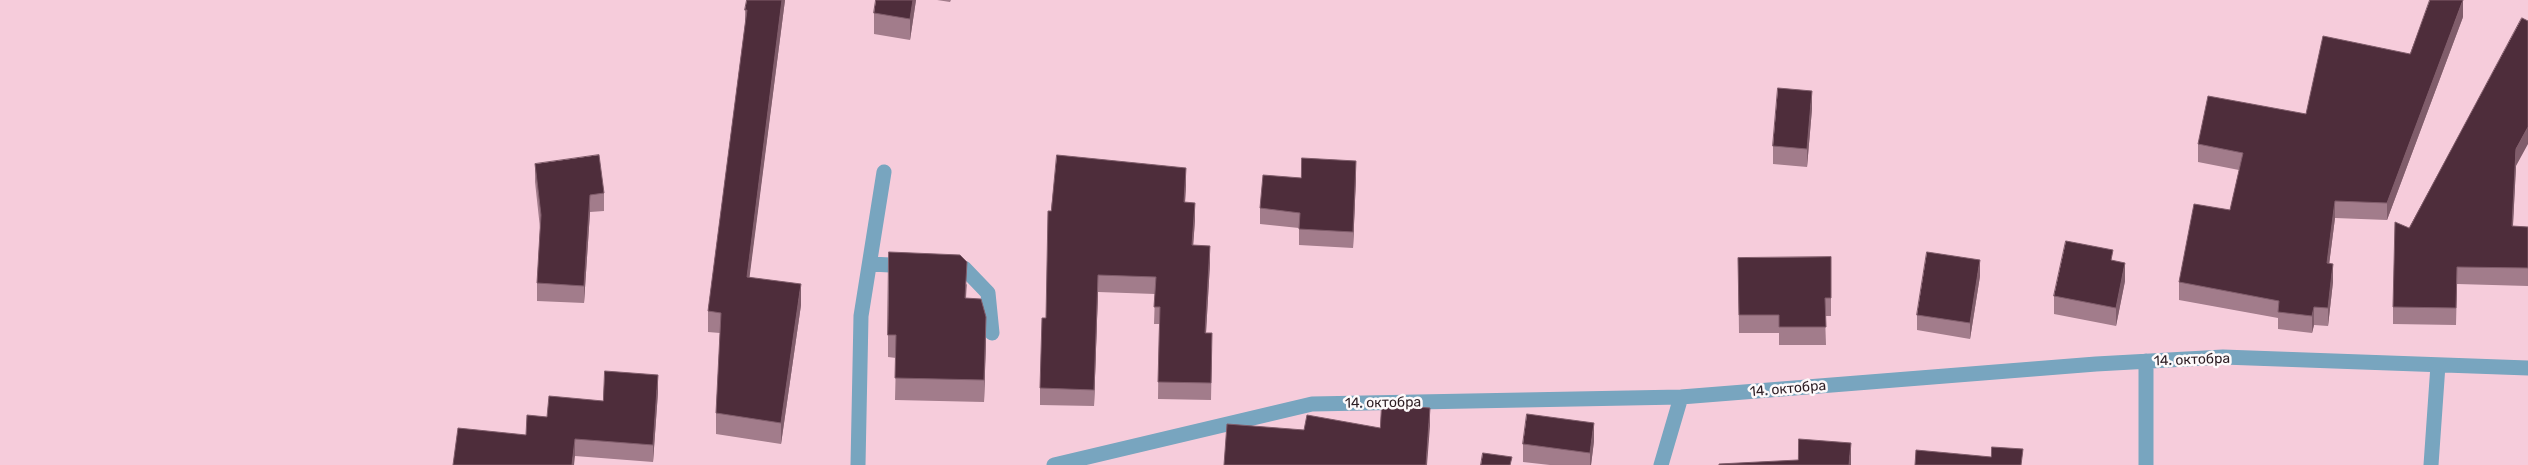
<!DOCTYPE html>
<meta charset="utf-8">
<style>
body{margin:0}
canvas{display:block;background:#f6ccdb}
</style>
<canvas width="2528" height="465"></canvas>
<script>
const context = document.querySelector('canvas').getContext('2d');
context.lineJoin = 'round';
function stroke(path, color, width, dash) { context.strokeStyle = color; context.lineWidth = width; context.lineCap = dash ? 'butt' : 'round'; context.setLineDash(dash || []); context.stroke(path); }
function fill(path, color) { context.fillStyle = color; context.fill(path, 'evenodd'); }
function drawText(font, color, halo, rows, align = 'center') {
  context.font = font + ' Rubik,sans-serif'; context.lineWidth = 5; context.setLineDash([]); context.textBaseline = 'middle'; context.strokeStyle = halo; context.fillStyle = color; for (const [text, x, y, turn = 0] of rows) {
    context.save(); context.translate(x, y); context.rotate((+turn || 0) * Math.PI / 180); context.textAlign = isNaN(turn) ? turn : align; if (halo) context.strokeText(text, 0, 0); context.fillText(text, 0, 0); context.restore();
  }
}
stroke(new Path2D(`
 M 871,264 L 909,266
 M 947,267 L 964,268 L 988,293 L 992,333
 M 858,465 L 861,316 L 884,172`), '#78a5bf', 15);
stroke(new Path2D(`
 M 2146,361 L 2146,465
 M 1054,465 L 1312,404 L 1681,397 L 2096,364 L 2223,357 L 2528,368
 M 1661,465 L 1681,397
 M 2431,465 L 2438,365`), '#78a5bf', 15);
fill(new Path2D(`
 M 747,0 L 785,0 L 749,277 L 801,305 L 781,444 L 716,434 L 716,413 L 720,333 L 708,332 L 708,311 L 745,24 L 745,10 Z
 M 916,0 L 910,40 L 874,34 L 874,13 Z
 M 937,0 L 951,0 L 950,2 Z
 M 2463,17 L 2387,220 L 2335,218 L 2329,264 L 2333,282 L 2328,326 L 2314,325 L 2312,333 L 2278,329 L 2278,318 L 2179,300 L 2179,282 L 2230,210 L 2239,170 L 2198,162 L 2198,144 L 2306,114 L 2410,54 Z
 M 1812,109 L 1807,167 L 1773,164 L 1773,146 Z
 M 535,164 L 604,193 L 604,211 L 590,212 L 584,303 L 537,301 L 537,283 L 540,228 L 535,182 Z
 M 2516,166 L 2513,226 L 2528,227 L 2528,286 L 2457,284 L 2456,325 L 2393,324 L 2393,307 Z
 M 1356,177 L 1353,248 L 1299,245 L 1299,228 L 1260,224 L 1260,208 L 1301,178 Z
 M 1186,185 L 1185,203 L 1195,220 L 1193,245 L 1210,263 L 1206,333 L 1212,350 L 1211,400 L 1158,399 L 1159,324 L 1154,324 L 1155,294 L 1098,292 L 1094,406 L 1040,405 L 1040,388 L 1046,318 L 1051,211 Z
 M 1831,257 L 1831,316 L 1825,316 L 1826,345 L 1779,345 L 1779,333 L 1739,333 L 1738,258 Z
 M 2113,261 L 2125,281 L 2116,326 L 2054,314 L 2054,296 Z
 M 1980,276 L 1970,339 L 1917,330 L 1917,315 Z
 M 967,284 L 966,298 L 986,340 L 984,402 L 895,400 L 896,358 L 888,357 L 888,335 Z
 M 658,392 L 653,462 L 575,456 L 526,435 L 547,417 L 603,401 Z
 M 1594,441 L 1591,465 L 1550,465 L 1523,462 L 1523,444 Z`), '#a27c8b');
fill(new Path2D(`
 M 782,0 L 785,0 L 747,297 L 747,277 Z
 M 913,0 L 916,0 L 910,40 L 910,19 Z
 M 2463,0 L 2463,17 L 2387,220 L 2387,203 Z
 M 1812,91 L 1812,109 L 1807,167 L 1807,149 Z
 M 2528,127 L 2528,144 L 2516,166 L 2512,243 L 2512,226 L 2516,149 Z
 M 1356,161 L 1356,177 L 1353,248 L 1353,232 Z
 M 1186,168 L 1186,185 L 1184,219 L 1184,202 Z
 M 590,195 L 590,212 L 584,303 L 584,286 Z
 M 2335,201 L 2335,218 L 2327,281 L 2327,263 Z
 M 1195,203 L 1195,220 L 1192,262 L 1192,245 Z
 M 1210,246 L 1210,263 L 1205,350 L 1205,333 Z
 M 1980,260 L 1980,276 L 1970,339 L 1970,323 Z
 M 2125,263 L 2125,281 L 2116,326 L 2116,308 Z
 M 2333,264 L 2333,282 L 2328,326 L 2328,308 Z
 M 1098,275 L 1098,292 L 1094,406 L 1094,390 Z
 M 801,284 L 801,305 L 781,444 L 781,423 Z
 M 2314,307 L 2314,325 L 2312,333 L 2312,316 Z
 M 986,317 L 986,340 L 984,402 L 984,380 Z
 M 658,375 L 658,392 L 653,462 L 653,445 Z
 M 1430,408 L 1430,426 L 1427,465 L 1426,465 Z
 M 1594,423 L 1594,441 L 1591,465 L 1590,465 L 1590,453 Z
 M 575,439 L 575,456 L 574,465 L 572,465 Z
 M 1851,443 L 1851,465 L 1849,465 Z`), '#805d6b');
const building = new Path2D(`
 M 747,0 L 782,0 L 747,277 L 801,284 L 781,423 L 716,413 L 721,313 L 708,311 L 747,10 L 745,10 Z
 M 876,0 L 913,0 L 910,19 L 874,13 Z
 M 2430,0 L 2463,0 L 2387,203 L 2335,201 L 2327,263 L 2333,264 L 2328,308 L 2314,307 L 2312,316 L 2278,312 L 2279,301 L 2179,282 L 2194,204 L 2230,210 L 2243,153 L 2198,144 L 2208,96 L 2306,114 L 2323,36 L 2410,54 Z
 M 2522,18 L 2528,21 L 2528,127 L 2516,149 L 2512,226 L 2528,227 L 2528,268 L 2457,267 L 2456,308 L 2393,307 L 2395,222 L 2409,228 Z
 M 1778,88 L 1812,91 L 1807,149 L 1773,146 Z
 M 599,155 L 604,193 L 590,195 L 584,286 L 537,283 L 541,215 L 535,164 Z
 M 1057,155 L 1186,168 L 1184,202 L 1195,203 L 1192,245 L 1210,246 L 1205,333 L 1212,333 L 1211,383 L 1158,382 L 1160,307 L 1154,307 L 1156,277 L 1098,275 L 1094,390 L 1040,388 L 1042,318 L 1046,318 L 1048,211 L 1051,211 Z
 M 1302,158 L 1356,161 L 1353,232 L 1299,229 L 1300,213 L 1260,208 L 1263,175 L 1301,178 Z
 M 2066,241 L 2113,250 L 2111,260 L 2125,263 L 2116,308 L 2054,296 Z
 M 889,252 L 960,255 L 967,262 L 965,298 L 981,299 L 986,317 L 984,380 L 895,378 L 896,335 L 888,335 Z
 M 1927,252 L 1980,260 L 1970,323 L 1917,315 Z
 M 1831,257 L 1831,298 L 1825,298 L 1826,327 L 1779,327 L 1779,315 L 1739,315 L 1738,258 Z
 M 605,371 L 658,375 L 653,445 L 575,439 L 572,465 L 453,465 L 458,428 L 526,435 L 527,415 L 547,417 L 549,396 L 603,401 Z
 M 1382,404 L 1430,408 L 1426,465 L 1224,465 L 1227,424 L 1304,430 L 1307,415 L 1380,428 Z
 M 1527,414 L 1594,423 L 1590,453 L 1523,444 Z
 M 1799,439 L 1851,443 L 1849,465 L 1719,465 L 1719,464 L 1798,460 Z
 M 1992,447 L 2023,449 L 2021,465 L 1915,465 L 1916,450 L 1991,457 Z
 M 1483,453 L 1512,457 L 1510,465 L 1481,465 Z`);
fill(building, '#4e2d3b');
stroke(building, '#805d6b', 1);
drawText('14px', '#2c1d23', '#fdf9fa', [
 ["14. октобра",2192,360,-2],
 ["14. октобра",1788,389,-5],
 ["14. октобра",1383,403,-1]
]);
</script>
